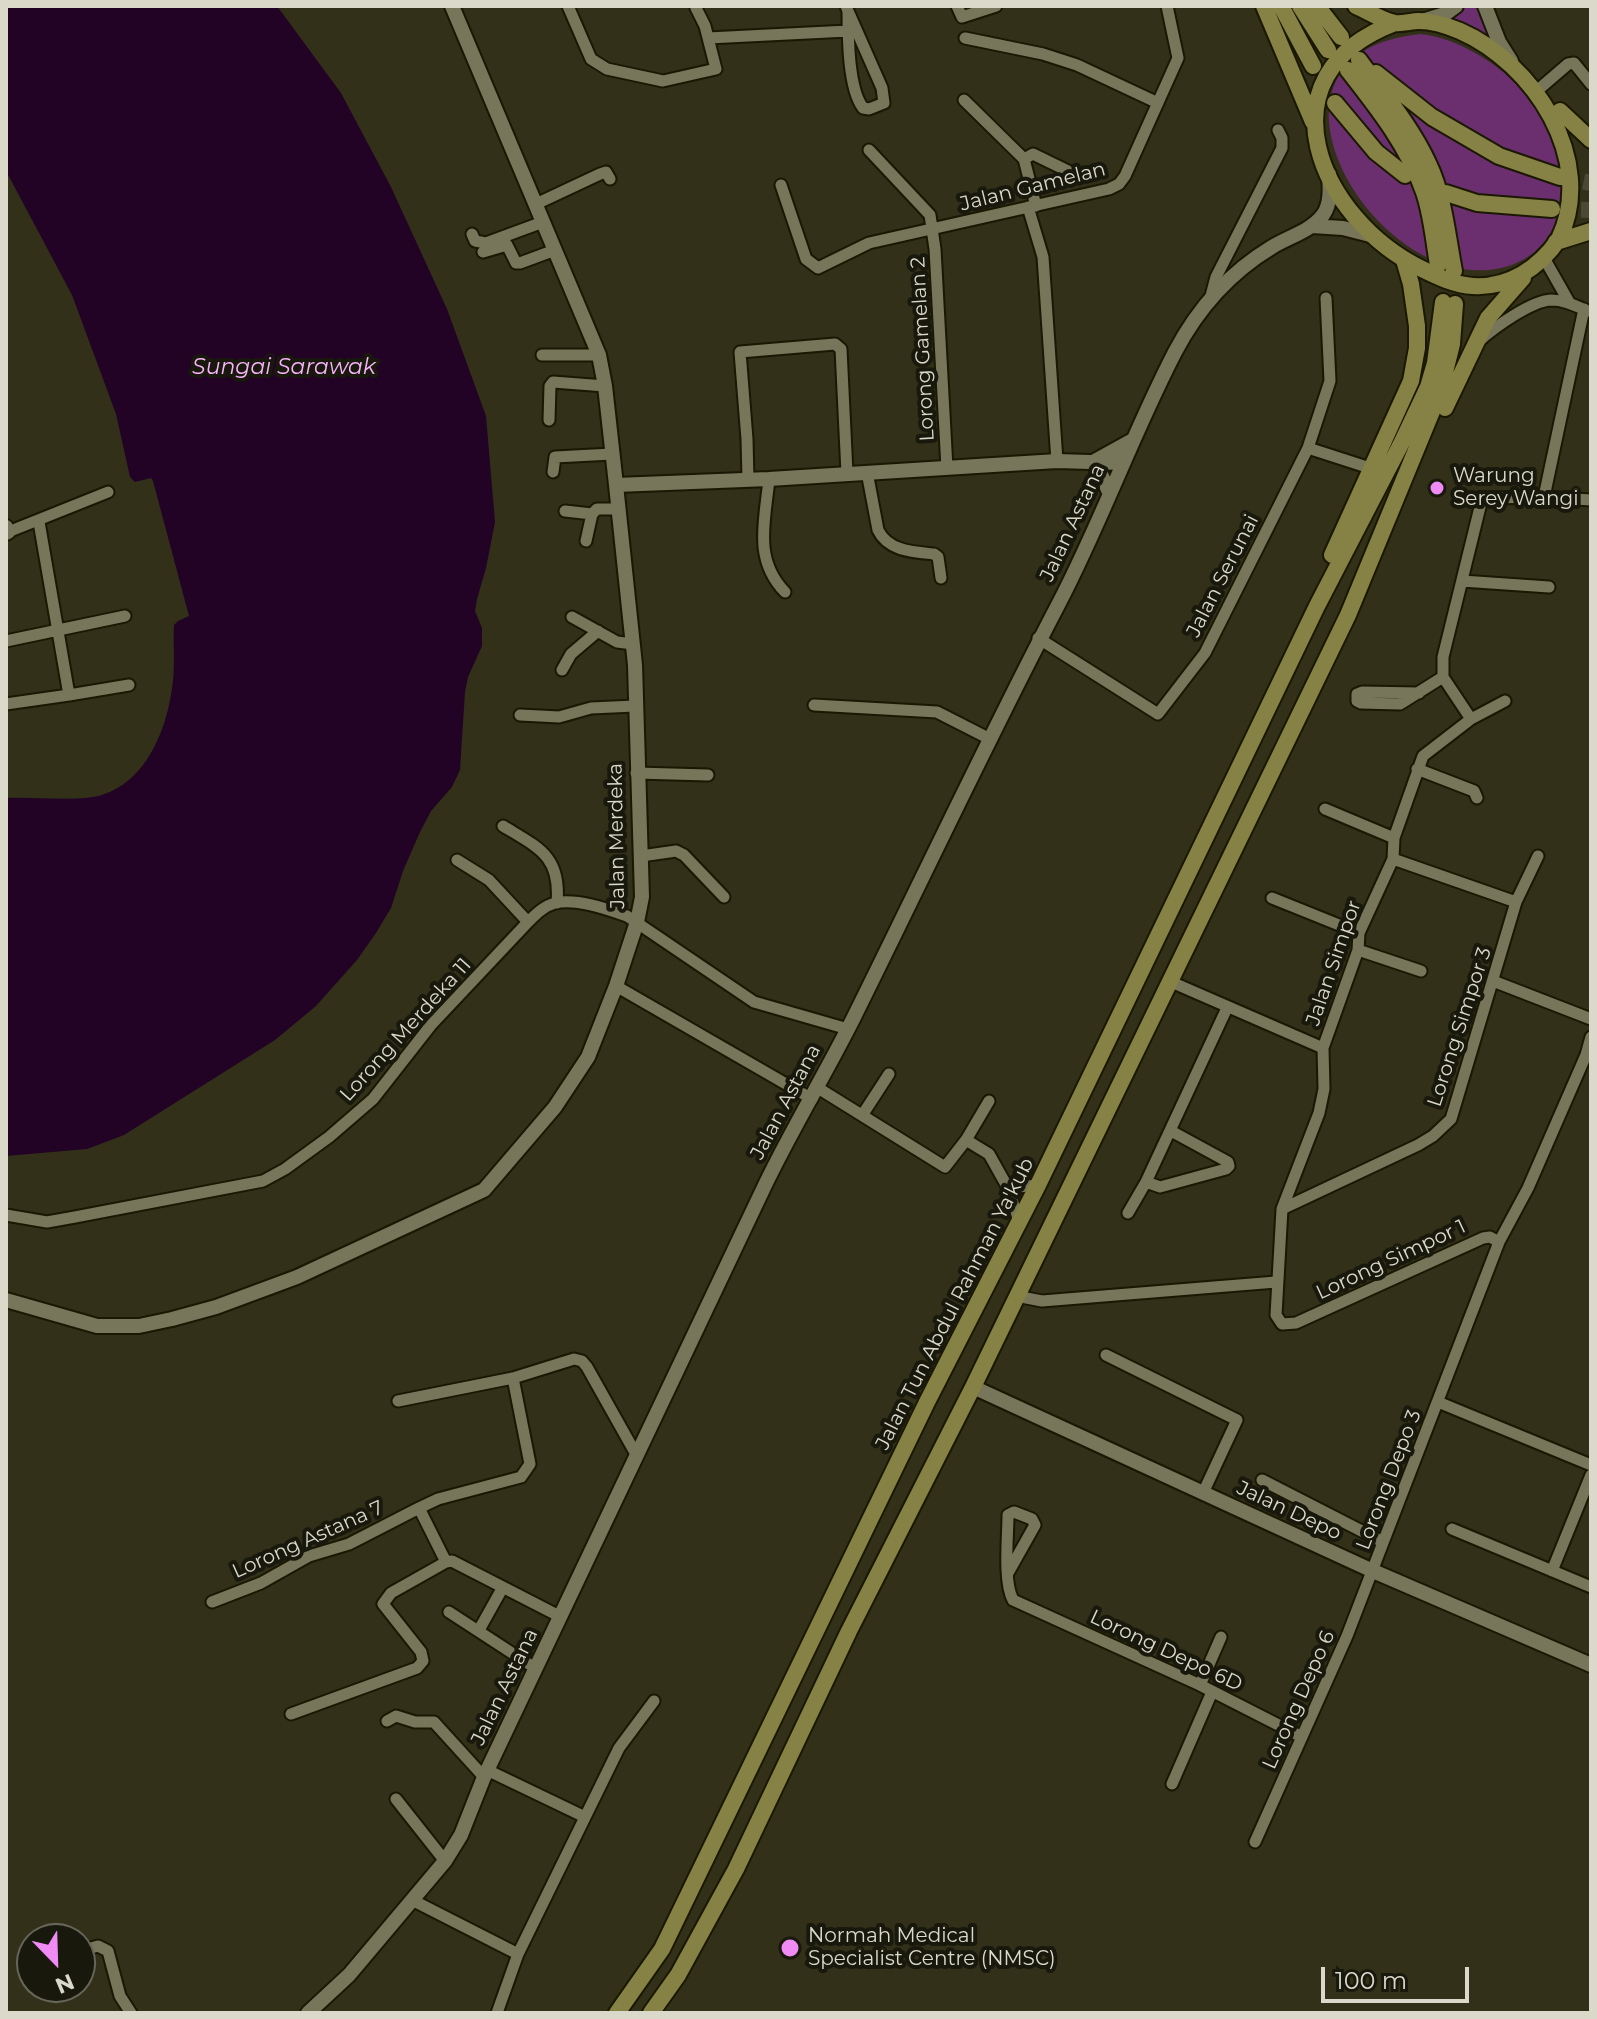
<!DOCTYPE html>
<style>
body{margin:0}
#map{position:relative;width:1597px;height:2019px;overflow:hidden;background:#323018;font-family:Montserrat,sans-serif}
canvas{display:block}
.frame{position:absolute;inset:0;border:8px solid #dad9ca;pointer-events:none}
.north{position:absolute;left:16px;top:1923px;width:80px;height:80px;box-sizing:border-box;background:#18180d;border:2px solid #666559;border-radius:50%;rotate:157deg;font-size:22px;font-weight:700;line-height:32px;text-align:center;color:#dad9ca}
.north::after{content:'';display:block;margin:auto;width:28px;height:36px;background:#f08bf6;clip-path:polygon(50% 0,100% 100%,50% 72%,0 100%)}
.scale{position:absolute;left:1321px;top:1967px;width:148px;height:36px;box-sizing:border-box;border:4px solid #dad9ca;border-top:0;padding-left:10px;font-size:24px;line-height:28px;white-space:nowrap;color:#dad9ca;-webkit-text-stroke:6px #18180d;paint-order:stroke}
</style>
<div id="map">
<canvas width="1597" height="2019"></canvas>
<div class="frame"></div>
<div class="north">N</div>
<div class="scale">100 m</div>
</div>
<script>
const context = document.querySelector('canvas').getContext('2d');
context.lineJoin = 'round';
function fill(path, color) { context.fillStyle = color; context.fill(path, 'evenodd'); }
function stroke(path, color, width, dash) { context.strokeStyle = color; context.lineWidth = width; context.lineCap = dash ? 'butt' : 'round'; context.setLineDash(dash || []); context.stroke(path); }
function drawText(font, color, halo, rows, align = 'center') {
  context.font = font + ' Montserrat,sans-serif'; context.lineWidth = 8; context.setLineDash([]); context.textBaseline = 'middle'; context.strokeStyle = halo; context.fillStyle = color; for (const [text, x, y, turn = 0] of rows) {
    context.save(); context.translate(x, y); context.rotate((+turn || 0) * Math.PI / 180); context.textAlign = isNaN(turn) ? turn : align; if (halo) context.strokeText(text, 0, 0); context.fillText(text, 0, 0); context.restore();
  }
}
fill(new Path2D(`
 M 1464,6 L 1477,6 L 1488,35 L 1472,26 L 1448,18 Z
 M 1421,34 C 1463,39 1506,69 1533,101 C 1574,149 1579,247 1505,267 C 1377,302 1229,52 1421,34 Z`), '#6b2f6f');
fill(new Path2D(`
 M 6,6 L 277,6 L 341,93 L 391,187 L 447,309 L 486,416 L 495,522 L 486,568 L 477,599 L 475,611 L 482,628 L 482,646 L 468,677 L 465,692 L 460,770 L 452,787 L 431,811 L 420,832 L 403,871 L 391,908 L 376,933 L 357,960 L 316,1006 L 275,1040 L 124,1135 L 87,1149 L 6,1156 L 6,798 C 32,797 60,800 86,798 C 143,793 168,731 173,680 C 175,662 173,643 174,625 L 178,621 L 189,616 L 153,481 L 151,478 L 135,482 L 130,477 L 116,414 L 72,295 L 6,171 Z`), '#220325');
stroke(new Path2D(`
 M 1560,177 L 1591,183
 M 1557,209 L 1591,210`), '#4b4933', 16, [16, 8]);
const minor = new Path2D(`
 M 568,6 L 591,59 L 607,69 L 663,81 L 716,69 L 705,26 L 696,8
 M 846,6 L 848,11 L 882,88 L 884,103 L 869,109 L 863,108 C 848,88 848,36 848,11
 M 957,6 L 962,17 L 996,6
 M 708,38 L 848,31
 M 965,38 L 1043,54 L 1077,65 L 1158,103
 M 1539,89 L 1568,64 L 1574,63 L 1591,84
 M 964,100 L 1024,159 L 1036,206
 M 869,150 L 930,215 L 935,249 L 947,468
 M 1024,159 L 1033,154 L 1074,174
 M 781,185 L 806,259 L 818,268 L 869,243 L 1109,189 L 1119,184 L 1125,176 L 1178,58 L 1167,6
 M 536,204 L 600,174 L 606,172 L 610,179
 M 1028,207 L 1043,257 L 1057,461
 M 472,234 L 475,241 L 486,243 L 543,222
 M 483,252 L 507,245 L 516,263 L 520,263 L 555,250
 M 1544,258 L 1569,302
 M 1211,296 L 1216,277 L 1282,148 L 1282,138 L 1278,130
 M 1479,341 C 1495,327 1531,301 1551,300 C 1565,300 1576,306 1588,311
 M 542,355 L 599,355
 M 549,420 L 550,386 L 553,382 L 605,386
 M 1308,448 L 1373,469
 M 553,472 L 555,457 L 612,454
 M 867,472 L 878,530 C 888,551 913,552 934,554 L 938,557 L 941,578
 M 748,479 L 747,439 L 740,352 L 835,344 L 841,349 L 847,473
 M 769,479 C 765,521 753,559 785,592
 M 1544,497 L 1584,309
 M 565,511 L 592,514
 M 8,532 L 108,492
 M 586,541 L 592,514 L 597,509 L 618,509
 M 1462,581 L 1549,587
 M 572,617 L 617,642 L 633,644
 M 1038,638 L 1158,714 L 1205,653 L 1308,448 L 1330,381 L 1326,298
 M 6,641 L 125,616
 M 562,670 L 571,654 L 598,631
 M 1419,693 L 1362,692 L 1357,694 L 1357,701 L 1361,703 L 1400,704 L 1443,677
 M 69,695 L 129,685
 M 6,704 L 69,695 L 39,522
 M 814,705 L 937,712 L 990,739
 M 520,715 L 559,717 L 591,708 L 635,706
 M 1471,719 L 1443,677 L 1443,657 L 1481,503 L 1488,498 L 1544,497 L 1591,500
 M 1417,769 L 1474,791 L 1477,798
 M 636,773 L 708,775
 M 1325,809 L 1394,838
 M 503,826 C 539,848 561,856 557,903
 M 641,856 L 676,851 L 684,855 L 724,897
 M 1393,859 L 1516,902
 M 457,860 L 489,880 L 528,922
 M 1272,898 L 1359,933
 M 1358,950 L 1421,971
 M 1169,981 L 1323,1048
 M 1493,981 L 1591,1019
 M 616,986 L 812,1099
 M 818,1088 L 945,1167 L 966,1140 L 989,1154 L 1008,1188 L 1019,1221
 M 863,1114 L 889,1074
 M 966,1140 L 989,1101
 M 1146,1182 L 1160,1187 L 1226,1169 L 1229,1166 L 1228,1162 L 1171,1131
 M 1008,1188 L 1038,1185
 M 1282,1209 L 1418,1145 L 1433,1136 L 1451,1119 L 1516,902 L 1538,856
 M 1128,1213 L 1146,1182 L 1227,1008
 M 6,1215 L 47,1222 L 75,1217 L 263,1181 L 285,1169 L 329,1137 L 373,1099 L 431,1025 L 528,922 C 536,914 544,906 555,903 C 576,898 607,909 627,916 L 754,1002 L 848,1029
 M 1499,1242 L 1490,1237 L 1483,1238 L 1296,1323 L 1282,1324 L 1276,1315 L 1282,1209 L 1319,1113 L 1324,1089 L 1323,1048 L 1358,950 L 1359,933 L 1393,859 L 1394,838 L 1423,756 L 1471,719 L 1505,701
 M 1016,1296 L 1042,1301 L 1276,1282
 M 1106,1355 L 1237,1420 L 1203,1493
 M 513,1378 L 530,1464 L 521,1477 L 438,1499 L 419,1508 L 446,1562 L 452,1561 L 561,1617
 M 398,1401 L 513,1378 L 574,1359 L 582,1361 L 587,1367 L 637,1456
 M 1438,1402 L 1591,1465
 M 1262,1480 L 1383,1542
 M 1452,1529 L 1591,1587
 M 1552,1571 L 1591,1475
 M 1008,1573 L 1035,1525 L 1032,1519 L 1014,1512 L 1008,1515 C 1008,1537 1003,1582 1013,1600 L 1200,1685 L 1302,1737
 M 212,1602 L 261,1583 L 309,1556 L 349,1544 L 419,1508
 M 449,1612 L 535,1668
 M 479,1630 L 503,1587
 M 1200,1685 L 1221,1637
 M 291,1714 L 417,1668 L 423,1661 L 421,1652 L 383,1604 L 391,1593 L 446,1562
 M 387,1721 L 396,1716 L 415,1722 L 434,1722 L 484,1777
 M 487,1770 L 585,1817
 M 1172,1784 L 1212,1692
 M 396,1799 L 445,1861
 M 1255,1842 L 1347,1636 L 1499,1242 L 1528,1188 L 1586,1055 L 1591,1037
 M 412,1900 L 518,1954
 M 84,1950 L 98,1946 L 108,1951 L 120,1996 L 131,2013
 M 497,2013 L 518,1954 L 619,1748 L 654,1701`);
const tertiary = new Path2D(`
 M 452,6 L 599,355 L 605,386 L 616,485
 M 6,1300 L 97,1326 L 139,1326 L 172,1319 L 216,1307 L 297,1277 L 484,1190 L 555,1107 L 588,1057 L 616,986 L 637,922 L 642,897 L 635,665 L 616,485 L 769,479 L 1057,461 L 1123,463
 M 973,1387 L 1373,1571 L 1591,1665`);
const secondary = new Path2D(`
 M 1485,6 L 1499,42 L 1511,61
 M 1422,21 L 1445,14 L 1456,6
 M 1312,226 L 1343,228 L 1374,236
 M 1109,492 L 1095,461 L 1133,440
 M 6,527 L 8,532 L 6,533
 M 308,2013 L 349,1975 L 445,1861 L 461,1835 L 484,1777 L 766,1183 C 793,1127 826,1073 854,1017 C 922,880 987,741 1058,605 C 1101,523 1132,435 1175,352 C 1198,308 1229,273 1272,247 C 1288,237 1311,231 1323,215 C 1331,204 1330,188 1329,174`);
const primary = new Path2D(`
 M 1264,6 L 1313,122
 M 1281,6 L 1313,66
 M 1300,6 L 1328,50
 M 1317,6 L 1341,37
 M 1356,6 C 1368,11 1382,21 1395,23 C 1403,24 1411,21 1419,21 C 1433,21 1448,26 1460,31 C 1533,63 1597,159 1559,239 C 1539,268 1509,288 1473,286 C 1455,285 1438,277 1422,269 C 1319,219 1257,75 1395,23
 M 1359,60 C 1383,93 1411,126 1428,163 C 1444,196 1447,235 1454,271
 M 1348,70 C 1377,107 1408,146 1424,192 C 1432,215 1434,241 1438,265
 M 1376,73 L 1432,117 L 1499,156 L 1560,177
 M 1335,103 L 1376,152 L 1405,175
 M 1560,111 L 1591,140
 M 1446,193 L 1477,203 L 1552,209
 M 1556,242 L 1591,231
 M 1445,408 L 1488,318 L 1523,278
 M 1332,555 L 1411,381 L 1417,348 L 1417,326 L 1411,284 L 1404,260
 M 617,2013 L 662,1949 L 927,1402 L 1038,1185 L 1317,606 L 1402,442 L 1428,387 L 1435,363 L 1443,302
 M 651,2013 L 678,1975 L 736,1869 L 849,1631 L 973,1387 L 1348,615 L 1440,392 L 1452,344 L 1455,304`);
stroke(minor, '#1a1802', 15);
stroke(tertiary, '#1a1802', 18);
stroke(secondary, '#1a1802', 18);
stroke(primary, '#1a1802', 20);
stroke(minor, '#77755a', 11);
stroke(tertiary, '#77755a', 14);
stroke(secondary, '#77755a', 14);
stroke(primary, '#868144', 16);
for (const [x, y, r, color] of [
 [1437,488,8,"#f08bf6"],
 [790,1948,10,"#f08bf6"]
]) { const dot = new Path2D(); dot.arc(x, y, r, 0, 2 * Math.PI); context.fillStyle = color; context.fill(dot); stroke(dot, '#18180d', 3); }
drawText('20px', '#dad9ca', '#18180d', [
 ["Jalan Gamelan",1033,187,-14],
 ["Lorong Gamelan 2",923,349,-93],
 ["Jalan Astana",1073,523,-65],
 ["Jalan Serunai",1223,576,-63],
 ["Jalan Merdeka",617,836,-91],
 ["Jalan Simpor",1334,963,-71],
 ["Lorong Simpor 3",1460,1027,-72],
 ["Lorong Merdeka 11",406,1030,-48],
 ["Jalan Astana",786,1102,-62],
 ["Lorong Simpor 1",1391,1260,-25],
 ["Jalan Tun Abdul Rahman Ya'kub",955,1304,-63],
 ["Lorong Depo 3",1389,1480,-69],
 ["Jalan Depo",1289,1511,25],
 ["Lorong Astana 7",308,1540,-24],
 ["Lorong Depo 6D",1166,1651,25],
 ["Jalan Astana",505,1687,-64],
 ["Lorong Depo 6",1299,1700,-66]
]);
drawText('20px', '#dad9ca', '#18180d', [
 ["Warung",1453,476],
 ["Serey Wangi",1453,499],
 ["Normah Medical",808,1936],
 ["Specialist Centre (NMSC)",808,1959]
], 'left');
drawText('italic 22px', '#fab3fd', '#18180d', [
 ["Sungai Sarawak",284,368]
]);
</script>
